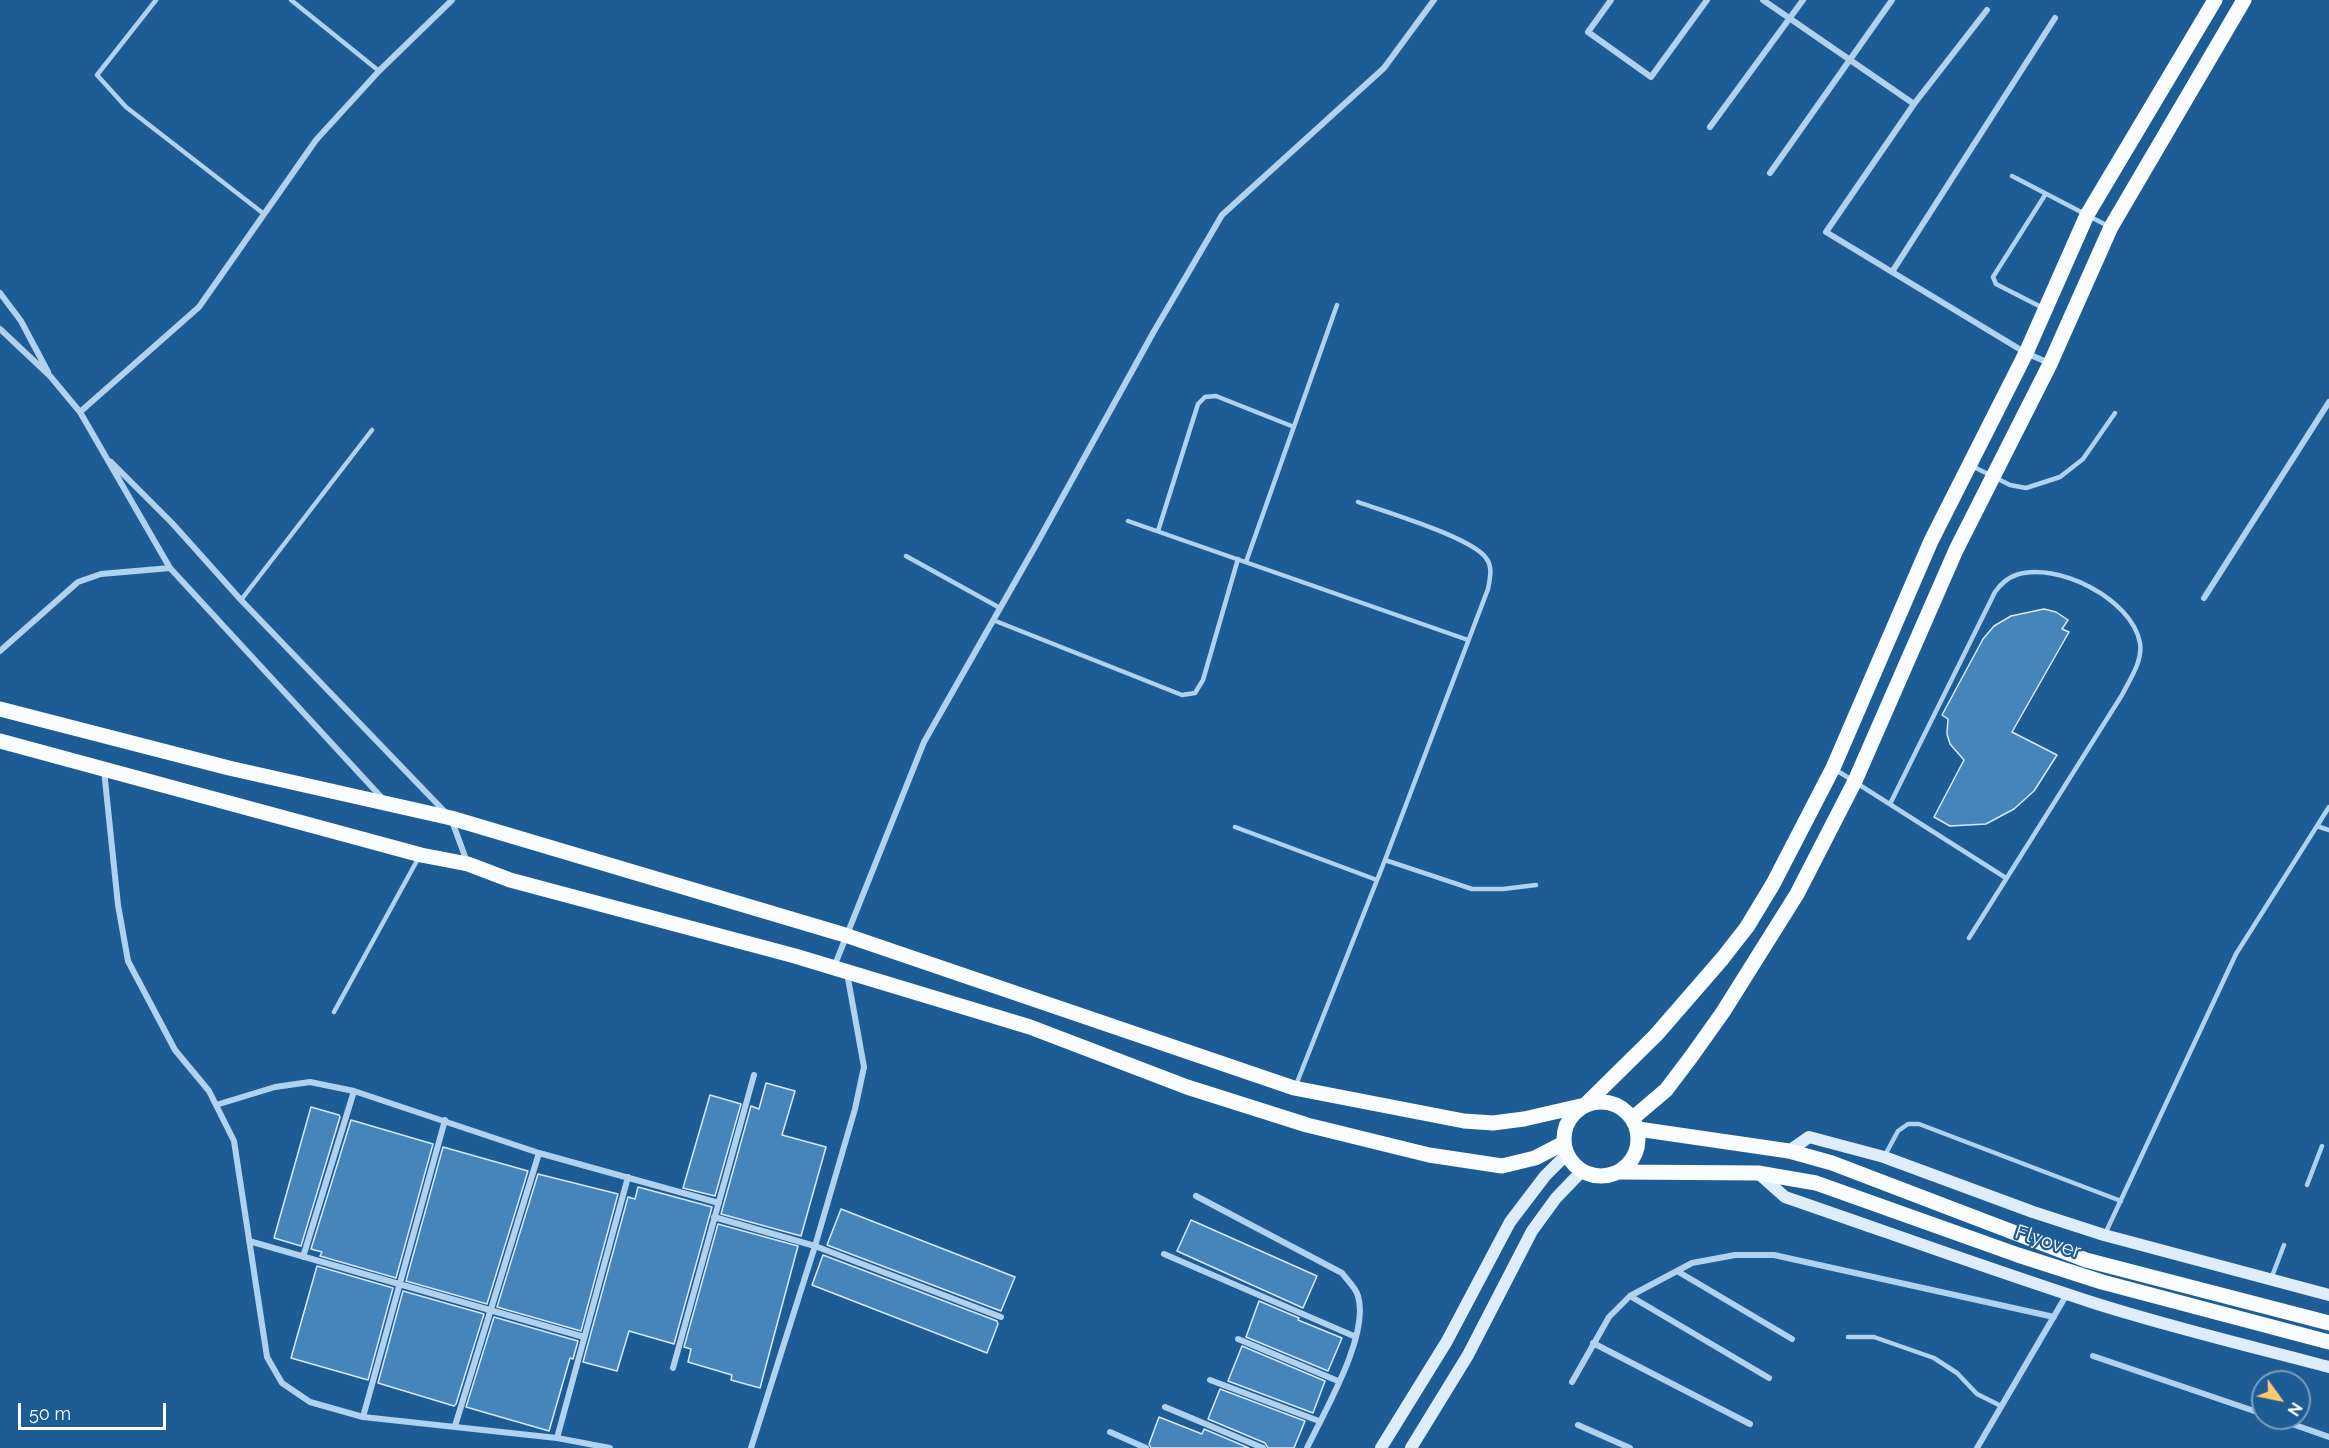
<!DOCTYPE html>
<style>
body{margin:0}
#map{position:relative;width:2329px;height:1448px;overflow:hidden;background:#1d5c95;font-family:Raleway,sans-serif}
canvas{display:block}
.north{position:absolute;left:2251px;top:1370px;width:60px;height:60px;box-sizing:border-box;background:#1d5c95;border:2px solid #779dbf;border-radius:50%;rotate:123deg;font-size:16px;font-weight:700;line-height:24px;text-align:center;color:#fff}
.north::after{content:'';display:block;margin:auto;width:21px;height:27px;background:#fec96f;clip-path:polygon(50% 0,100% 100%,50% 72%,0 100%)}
.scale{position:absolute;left:18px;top:1403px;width:148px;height:27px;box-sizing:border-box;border:3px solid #fff;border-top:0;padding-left:8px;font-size:18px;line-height:21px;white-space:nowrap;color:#fff;-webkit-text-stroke:4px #1d5c95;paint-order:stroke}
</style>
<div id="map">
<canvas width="2329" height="1448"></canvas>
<div class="north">N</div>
<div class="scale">50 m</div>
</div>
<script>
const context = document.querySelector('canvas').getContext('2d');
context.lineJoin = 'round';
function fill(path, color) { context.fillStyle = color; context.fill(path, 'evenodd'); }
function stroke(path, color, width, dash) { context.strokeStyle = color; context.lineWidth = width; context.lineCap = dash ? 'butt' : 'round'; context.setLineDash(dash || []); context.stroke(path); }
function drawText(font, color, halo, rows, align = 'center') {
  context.font = font + ' Raleway,sans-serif'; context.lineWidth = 4.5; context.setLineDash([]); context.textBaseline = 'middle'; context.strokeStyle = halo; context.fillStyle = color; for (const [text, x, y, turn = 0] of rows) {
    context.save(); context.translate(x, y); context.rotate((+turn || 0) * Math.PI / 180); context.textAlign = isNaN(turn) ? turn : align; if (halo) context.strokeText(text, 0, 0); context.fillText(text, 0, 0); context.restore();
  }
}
const building = new Path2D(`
 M 2044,609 L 2056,612 L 2068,620 L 2062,629 L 2069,632 L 2012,732 L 2057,755 L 2034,791 L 2014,809 L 1986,824 L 1950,826 L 1934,817 L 1964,760 L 1950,744 L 1947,734 L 1948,719 L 1942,715 L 1983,639 L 1994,626 L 2011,616 Z
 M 766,1083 L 795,1091 L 782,1135 L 826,1147 L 801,1236 L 721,1214 L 751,1106 L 759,1109 Z
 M 710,1095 L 741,1104 L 715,1196 L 683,1188 Z
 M 311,1107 L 339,1115 L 340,1117 L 301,1246 L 274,1238 Z
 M 351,1120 L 433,1144 L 396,1278 L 320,1256 L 322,1252 L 311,1249 Z
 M 443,1147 L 528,1171 L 487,1304 L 406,1281 Z
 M 538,1174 L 618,1194 L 581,1331 L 497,1307 Z
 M 638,1187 L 712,1207 L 674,1344 L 629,1331 L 617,1371 L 583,1362 L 628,1197 L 635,1199 Z
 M 841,1209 L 1015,1277 L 1001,1311 L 827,1245 Z
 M 1191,1220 L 1317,1276 L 1303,1308 L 1177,1251 Z
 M 718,1224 L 798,1246 L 760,1388 L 731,1380 L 732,1375 L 688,1362 L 691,1349 L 684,1347 Z
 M 823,1255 L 997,1321 L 998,1324 L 987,1353 L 812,1285 Z
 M 317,1266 L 393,1288 L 368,1380 L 291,1358 Z
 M 403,1291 L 484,1314 L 456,1404 L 454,1406 L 378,1383 Z
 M 1259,1301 L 1299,1318 L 1298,1320 L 1342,1338 L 1328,1371 L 1246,1337 Z
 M 494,1317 L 578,1341 L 573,1359 L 570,1358 L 549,1431 L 466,1407 Z
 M 1242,1346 L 1325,1381 L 1313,1413 L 1228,1381 Z
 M 1220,1389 L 1305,1421 L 1294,1448 L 1268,1448 L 1265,1443 L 1208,1419 Z
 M 1159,1417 L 1202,1434 L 1204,1429 L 1249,1448 L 1151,1448 L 1149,1444 Z`);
fill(building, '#4585bc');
stroke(building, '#d7eafb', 1.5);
stroke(new Path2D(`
 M 156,0 L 97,75 L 126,107 L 264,214
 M 291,0 L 379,71
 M 2012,176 L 2108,226
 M 2043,308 L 1996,284 L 1993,277 L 2045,195
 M 1972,466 L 2010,485 L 2026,488 L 2060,477 L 2083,459 L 2115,413
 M 1128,521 L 1468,640
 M 1158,531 L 1198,404 L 1205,397 L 1216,396 L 1294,427
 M 906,556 L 1000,608
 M 1246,562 L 1337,305
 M 241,600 L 372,430
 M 993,620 L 1182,695 L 1195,693 L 1203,680 L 1238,559
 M 1836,770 L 2006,878
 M 1890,804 L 1995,592 C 2000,585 2007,578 2016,575 C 2057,561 2132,599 2140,643 C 2143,661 2130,679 2122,695 L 1969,938
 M 2317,826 L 2329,830
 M 1235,827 L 1377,880
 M 1385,860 L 1472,889 L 1503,889 L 1536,885
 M 334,1012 L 419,857
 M 1296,1085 L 1385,860 L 1488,589 C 1490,578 1493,567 1486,558 C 1471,537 1385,512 1358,502
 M 1884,1157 L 1898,1131 L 1908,1124 L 1919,1124 L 2121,1201
 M 2307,1185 L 2322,1146
 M 2105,1234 L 2236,954 L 2329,807
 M 2271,1279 L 2284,1245
 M 1848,1337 L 1874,1337 L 1934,1358 L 1957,1373 L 1977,1394 L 2001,1406`), '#b0d2ef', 4.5);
stroke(new Path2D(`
 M 1611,0 L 1588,32 L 1651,77 L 1707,0
 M 1763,0 L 1914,104
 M 1987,10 L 1914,104 L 1826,232 L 2026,353 L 2049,363
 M 1710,127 L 1803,0
 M 1770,173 L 1892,0
 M 1892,272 L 2055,18
 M 0,293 L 21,321 L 48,372
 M 0,329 L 50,376 L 80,412 L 170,568 L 383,799
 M 80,412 L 199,307 L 316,140 L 379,71 L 452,0
 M 111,462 L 172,523 L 241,600 L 446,813
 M 2204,598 L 2329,402
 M 0,651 L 78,582 L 101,574 L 170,568
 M 104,770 L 118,905 L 128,961 L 175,1050 L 209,1091 L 234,1141 L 267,1357 L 282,1383 L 310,1402 L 363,1417 L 557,1438 L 610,1448
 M 452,821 L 467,862
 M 834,967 L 924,742 L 1036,545 L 1153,333 L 1222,215 L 1384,68 L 1434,0
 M 216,1105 L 275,1087 L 310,1082 L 354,1091 L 539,1153 L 719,1203
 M 1196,1196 L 1342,1273 C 1347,1280 1356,1288 1358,1296 C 1370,1335 1324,1412 1307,1448
 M 714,1217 L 815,1246 L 1001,1317
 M 249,1241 L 584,1337
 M 1164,1254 L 1356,1337
 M 303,1257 L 354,1091
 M 1677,1271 L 1792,1339
 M 1630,1296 L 1769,1378
 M 1238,1339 L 1338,1381
 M 1593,1343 L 1750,1424
 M 2093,1356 L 2263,1414
 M 673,1368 L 754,1075
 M 1210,1380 L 1319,1421
 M 1572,1382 L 1609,1317 L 1630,1296 L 1692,1263 L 1735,1255 L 1774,1255 L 2054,1317
 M 1165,1407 L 1263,1448
 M 363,1417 L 445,1120
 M 2275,1418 L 2329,1437
 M 1578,1425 L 1630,1448
 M 455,1426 L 539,1153
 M 1110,1432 L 1146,1448
 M 557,1438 L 628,1177
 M 751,1448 L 815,1246 L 855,1109 L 864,1067 L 847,973
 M 1977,1448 L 2067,1294`), '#b0d2ef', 6);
stroke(new Path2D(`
 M 1789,1151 L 1809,1137 L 1884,1157 L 2033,1212 L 2104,1235 L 2329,1295
 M 1758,1173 L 1785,1197 C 1887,1232 1989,1269 2091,1302 C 2169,1327 2250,1346 2329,1367
 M 1381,1448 L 1447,1341 L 1510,1222 L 1545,1176 L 1567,1154
 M 1411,1448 L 1468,1355 L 1532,1231 L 1556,1198 L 1582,1171`), '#deedfb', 12);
stroke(new Path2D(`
 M 0,709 L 229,768 L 451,818 L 845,935 L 1294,1088 L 1464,1121 L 1493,1123 L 1524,1119 L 1585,1105 L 1656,1035 L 1722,959 L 1747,927 L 1773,884 L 1833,768 L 1931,541 L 2026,353 L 2087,215 L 2215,0
 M 0,741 L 421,855 L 468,864 L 510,880 L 795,956 L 1030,1027 L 1187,1087 L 1307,1125 L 1429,1155 L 1502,1166 L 1535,1158 L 1564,1143
 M1564 1139a37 37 0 1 1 74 0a37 37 0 1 1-74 0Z
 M 1633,1118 L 1666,1090 L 1691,1057 L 1723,1012 L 1797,894 L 1855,781 L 1956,550 L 2050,364 L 2111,227 L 2244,0
 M 1638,1129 L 1789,1151 L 1832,1163 L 2086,1260 L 2329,1323
 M 1620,1172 L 1758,1173 L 1816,1183 L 2018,1255 L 2102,1282 L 2329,1342`), '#f8fcff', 15);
drawText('20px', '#fff', '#1d5c95', [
 ["Flyover",2048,1242,18]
]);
</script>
